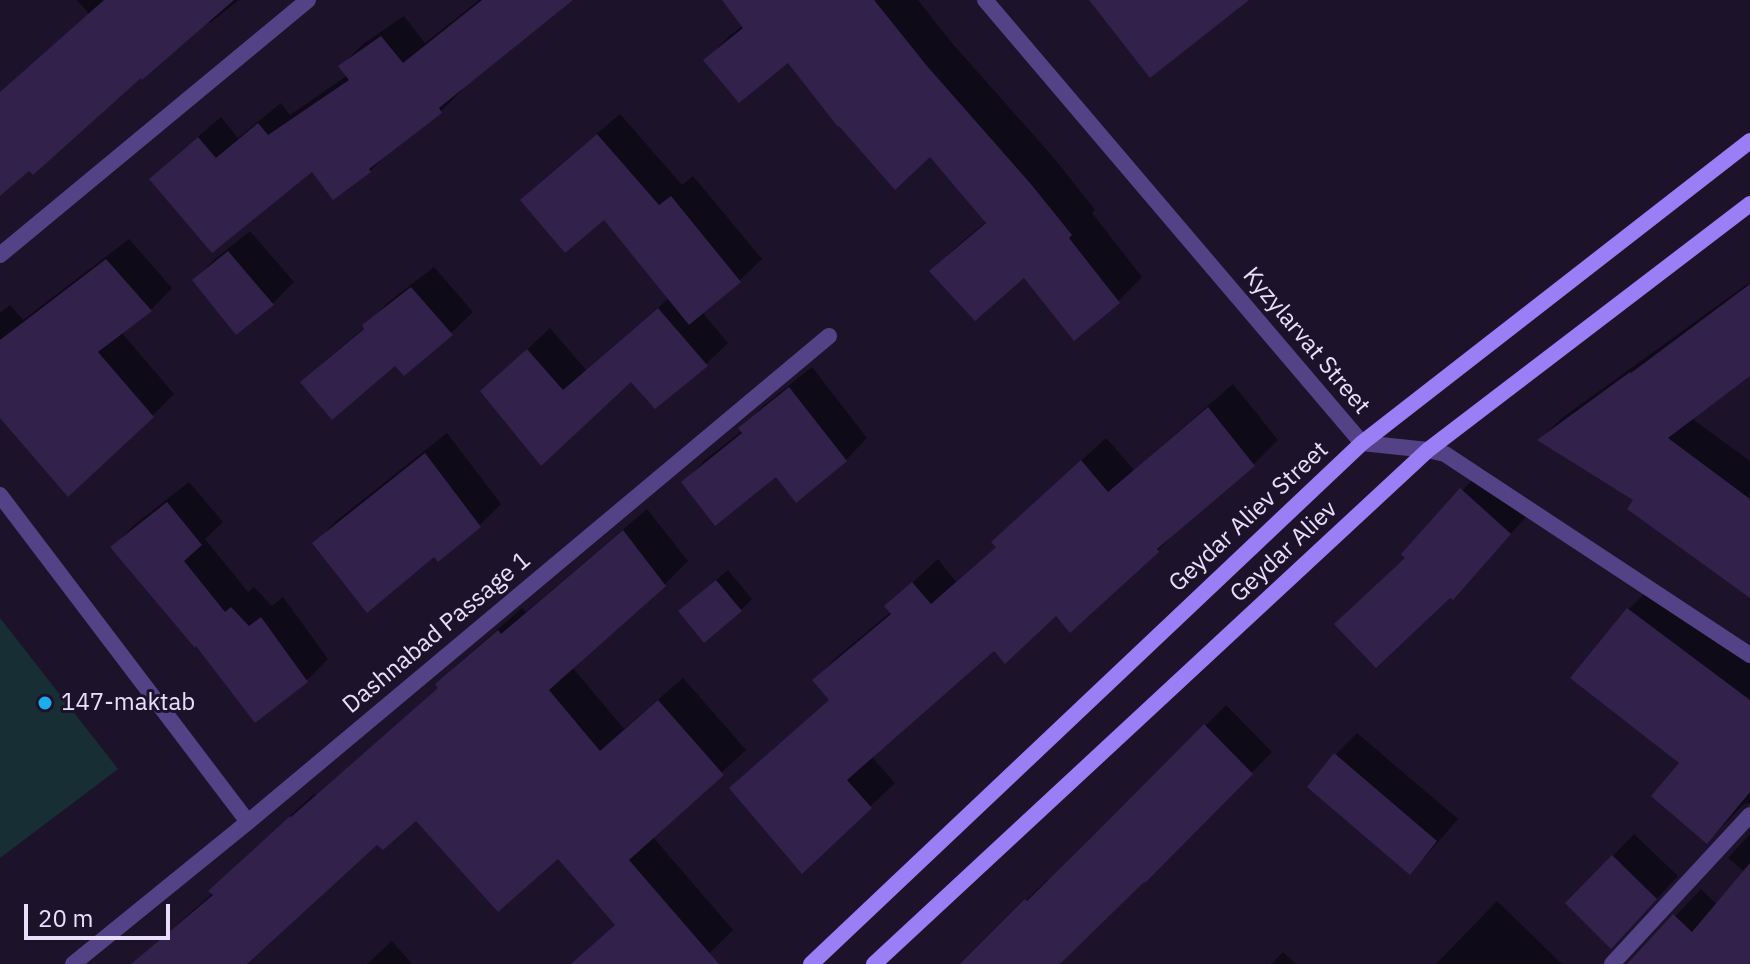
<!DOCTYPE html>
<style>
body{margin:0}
#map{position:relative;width:1750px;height:964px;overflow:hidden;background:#1c132b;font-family:"IBM Plex Sans",sans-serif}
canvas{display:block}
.scale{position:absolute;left:24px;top:904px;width:146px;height:36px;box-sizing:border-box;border:4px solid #e9dffd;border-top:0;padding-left:10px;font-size:24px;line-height:28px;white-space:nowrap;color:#e9dffd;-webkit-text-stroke:6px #1c132b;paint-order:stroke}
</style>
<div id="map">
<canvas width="1750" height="964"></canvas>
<div class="scale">20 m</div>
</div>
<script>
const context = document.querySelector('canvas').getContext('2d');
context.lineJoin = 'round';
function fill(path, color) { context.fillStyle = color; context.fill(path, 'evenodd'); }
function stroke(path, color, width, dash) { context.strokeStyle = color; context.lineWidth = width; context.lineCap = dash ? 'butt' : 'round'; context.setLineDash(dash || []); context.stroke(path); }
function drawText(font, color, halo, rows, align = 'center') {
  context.font = font + ' "IBM Plex Sans",sans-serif'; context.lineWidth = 6; context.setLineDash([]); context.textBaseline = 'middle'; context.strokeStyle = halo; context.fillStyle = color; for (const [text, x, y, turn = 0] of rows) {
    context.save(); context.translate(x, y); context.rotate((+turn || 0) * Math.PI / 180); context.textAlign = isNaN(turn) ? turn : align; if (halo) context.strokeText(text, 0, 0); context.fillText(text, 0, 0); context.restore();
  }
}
fill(new Path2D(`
 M 0,618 L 118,769 L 0,858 Z`), '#172f34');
fill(new Path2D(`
 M 77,0 L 239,0 L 210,23 L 207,20 L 0,194 L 0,92 L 89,14 Z
 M 479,0 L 566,0 L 461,88 L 463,89 L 441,111 L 392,149 L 370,171 L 312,169 L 152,180 L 173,158 L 221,117 L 238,138 L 281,103 L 290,115 L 348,75 L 341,66 L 363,44 L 404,16 L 425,43 Z
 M 725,0 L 918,0 L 951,42 L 1054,158 L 1095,210 L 1092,213 L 1142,277 L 1118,301 L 1024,275 L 932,271 L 956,247 L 987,221 L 930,154 L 788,60 L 706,60 L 729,36 L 744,25 Z
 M 620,114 L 682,185 L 693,176 L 762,259 L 740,280 L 702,312 L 728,343 L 706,364 L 631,379 L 541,463 L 483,391 L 550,328 L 586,370 L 669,298 L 604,217 L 522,200 L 544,179 Z
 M 250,231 L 294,282 L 272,304 L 194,280 L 216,258 Z
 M 129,239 L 172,288 L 151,310 L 121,332 L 174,394 L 152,416 L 0,415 L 0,313 L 10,305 L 23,320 Z
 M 434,267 L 473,312 L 451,333 L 404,373 L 396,363 L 303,382 L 325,361 L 365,327 L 386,304 Z
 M 1750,282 L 1750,372 L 1691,418 L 1750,461 L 1750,596 L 1636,500 L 1540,439 L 1562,418 Z
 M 812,367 L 867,438 L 846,460 L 776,474 L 684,482 L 705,460 L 743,430 L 741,428 L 763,406 Z
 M 1233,384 L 1278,440 L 1254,464 L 1182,526 L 1158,550 L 1056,613 L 994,648 L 871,756 L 895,783 L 802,871 L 830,699 L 814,680 L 838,656 L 892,611 L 887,606 L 938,559 L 956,582 L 997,546 L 1018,518 L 1106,438 L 1134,470 Z
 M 447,433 L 501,504 L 480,525 L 434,554 L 315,543 L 336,521 Z
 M 1483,468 L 1531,511 L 1474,575 L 1407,557 L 1404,554 Z
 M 189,482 L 223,522 L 205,539 L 248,592 L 254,587 L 272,606 L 283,597 L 328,659 L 306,681 L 197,644 L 113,547 L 134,525 Z
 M 647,509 L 688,561 L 665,584 L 572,667 L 624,729 L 683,678 L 746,750 L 652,836 L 733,930 L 698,964 L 604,964 L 617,924 L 558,856 L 416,818 L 378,842 L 227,964 L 132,964 L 213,893 L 234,867 L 314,794 L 316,795 L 440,687 L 438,684 L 461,661 L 522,608 L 526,612 Z
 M 728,570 L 752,599 L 741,610 L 691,601 Z
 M 1655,583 L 1750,653 L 1750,803 L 1744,804 L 1708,841 L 1682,762 L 1628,610 Z
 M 1226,705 L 1272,752 L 1166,860 L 1058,964 L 961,964 L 1047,880 L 1049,881 L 1109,823 Z
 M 1357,733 L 1458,819 L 1431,850 L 1410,872 L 1336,754 Z
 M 1634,834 L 1678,876 L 1633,924 L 1613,856 Z
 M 1750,834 L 1750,964 L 1630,964 L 1701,889 L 1717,905 L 1745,872 L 1728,858 Z
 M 1497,901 L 1562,964 L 1436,964 Z
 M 392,941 L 412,964 L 367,964 Z
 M 1283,952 L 1296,964 L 1271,964 Z`), '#0007');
fill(new Path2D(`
 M 104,0 L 234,0 L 142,80 L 141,78 L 33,175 L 29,171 L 0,196 L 0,92 Z
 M 482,0 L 573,0 L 439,108 L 442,113 L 369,169 L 371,172 L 333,200 L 312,172 L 212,253 L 149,179 L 198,137 L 216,158 L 258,123 L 268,135 L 349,80 L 338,66 L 381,36 L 403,63 Z
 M 722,0 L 874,0 L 927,66 L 1030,183 L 1072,235 L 1069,238 L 1120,303 L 1074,341 L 1024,278 L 975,321 L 929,271 L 986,223 L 930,157 L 895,190 L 839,126 L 838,127 L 788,63 L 739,103 L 703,60 L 743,28 Z
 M 1089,0 L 1249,0 L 1150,78 Z
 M 597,134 L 659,205 L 671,196 L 741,282 L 689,325 L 604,220 L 565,253 L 520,200 Z
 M 228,251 L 274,305 L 236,335 L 192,280 Z
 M 106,259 L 152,311 L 98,352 L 154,417 L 68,497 L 0,418 L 0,340 Z
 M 1750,284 L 1750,376 L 1668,438 L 1750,499 L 1750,598 L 1627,509 L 1633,500 L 1537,440 L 1630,372 L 1631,373 Z
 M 411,287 L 453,335 L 404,376 L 395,366 L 332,420 L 300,382 L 364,329 L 362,325 Z
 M 658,308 L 708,366 L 655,409 L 631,382 L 541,466 L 480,391 L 527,349 L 563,390 Z
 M 789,387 L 847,461 L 796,503 L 776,477 L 715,526 L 681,482 L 742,433 L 738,428 Z
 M 1208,407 L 1255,466 L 1157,549 L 1159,552 L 1070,633 L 1056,616 L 1005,664 L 994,651 L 847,780 L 872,808 L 802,874 L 729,788 L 829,700 L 812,680 L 891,614 L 884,606 L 912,582 L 931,604 L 996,547 L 991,542 L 1081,460 L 1108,492 Z
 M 425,453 L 481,527 L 438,562 L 434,557 L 367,613 L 312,543 Z
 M 1460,488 L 1511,534 L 1453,600 L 1450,598 L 1376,668 L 1334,624 L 1405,558 L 1401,554 Z
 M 167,502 L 202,545 L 184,561 L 225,612 L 231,607 L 249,626 L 261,617 L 308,682 L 255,723 L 196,646 L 195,648 L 110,547 Z
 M 623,530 L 666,586 L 549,690 L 600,751 L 658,700 L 724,775 L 629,860 L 719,964 L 571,964 L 615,925 L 558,859 L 498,912 L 416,821 L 383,850 L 377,845 L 247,964 L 131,964 L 213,895 L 208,891 L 290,816 L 291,817 L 438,688 L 435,684 L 498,630 L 501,634 Z
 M 716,580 L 742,611 L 704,643 L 678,611 Z
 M 1627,608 L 1750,700 L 1750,792 L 1707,844 L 1651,796 L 1679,763 L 1570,678 Z
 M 1204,724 L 1253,774 L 1145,883 L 1144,882 L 1060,964 L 960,964 L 1025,899 L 1027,901 L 1093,836 Z
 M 1334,753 L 1437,841 L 1410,875 L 1307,787 Z
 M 1612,855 L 1657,899 L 1611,949 L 1565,903 Z
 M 1750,863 L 1750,964 L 1627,964 L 1673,914 L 1692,932 Z`), '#32214a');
stroke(new Path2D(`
 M 985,0 L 1362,443 L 1428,450 L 1445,454 L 1750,655
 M 0,255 L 308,0
 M 0,495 L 248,822
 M 73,964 L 248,822 L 829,336
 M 1612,964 L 1750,815`), '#534286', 16);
stroke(new Path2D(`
 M 811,964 L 1362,443 L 1750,141
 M 874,964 L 1428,450 L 1750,204`), '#997ef6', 16);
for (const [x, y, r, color] of [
 [45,703,8,"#1aadee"]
]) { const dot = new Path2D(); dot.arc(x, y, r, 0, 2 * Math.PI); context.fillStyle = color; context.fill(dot); stroke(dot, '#1c132b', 3); }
drawText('24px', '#e9dffd', '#1c132b', [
 ["Kyzylarvat Street",1306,341,50],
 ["Geydar Aliev Street",1249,517,-43],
 ["Geydar Aliev",1284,552,-43],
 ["Dashnabad Passage 1",437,633,-40]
]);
drawText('24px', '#e9dffd', '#1c132b', [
 ["147-maktab",61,703]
], 'left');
</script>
